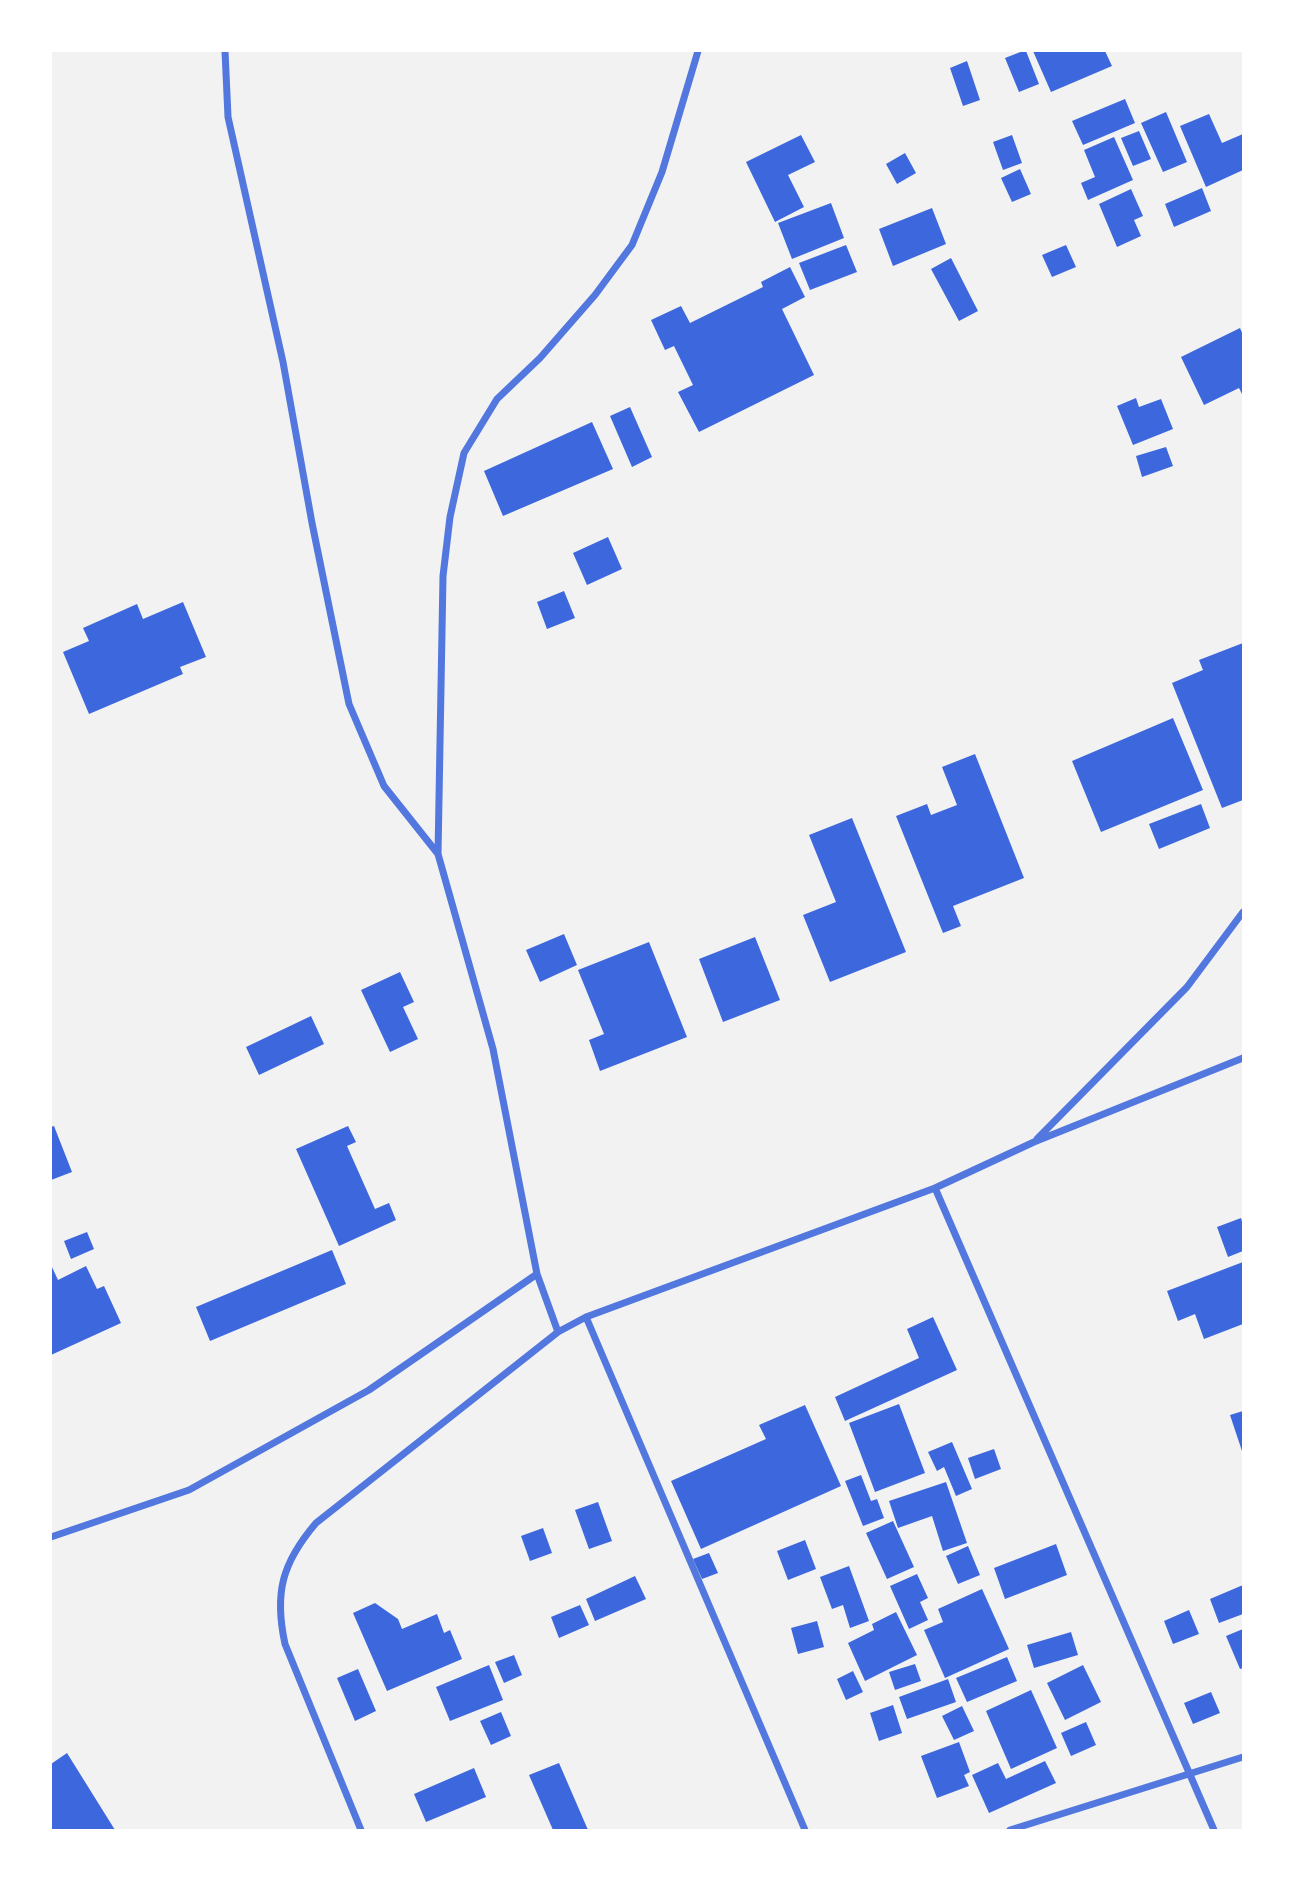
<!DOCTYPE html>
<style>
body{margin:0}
#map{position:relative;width:1294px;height:1881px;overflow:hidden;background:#f2f2f2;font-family:"Roboto Condensed",sans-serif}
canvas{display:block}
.frame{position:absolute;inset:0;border:52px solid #fff;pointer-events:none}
</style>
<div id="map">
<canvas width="1294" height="1881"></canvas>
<div class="frame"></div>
</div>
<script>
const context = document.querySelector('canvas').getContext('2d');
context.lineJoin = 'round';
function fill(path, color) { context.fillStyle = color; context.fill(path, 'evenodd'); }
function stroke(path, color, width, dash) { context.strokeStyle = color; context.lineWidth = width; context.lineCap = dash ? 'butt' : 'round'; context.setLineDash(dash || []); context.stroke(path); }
fill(new Path2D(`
 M 1023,51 L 1026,51 L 1039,84 L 1019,92 L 1005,58 Z
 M 1033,51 L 1105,51 L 1112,66 L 1051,92 Z
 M 967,61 L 980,100 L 963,106 L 950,68 Z
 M 1125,99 L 1135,123 L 1083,145 L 1072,121 Z
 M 1166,112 L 1187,162 L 1163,172 L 1141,123 Z
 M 1209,114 L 1222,143 L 1243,134 L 1243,170 L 1206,187 L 1180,126 Z
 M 1139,131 L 1151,159 L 1133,166 L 1121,138 Z
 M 801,135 L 815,162 L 788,175 L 804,207 L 775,222 L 746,162 Z
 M 1012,135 L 1022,163 L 1003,170 L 993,142 Z
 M 1114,137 L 1133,180 L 1088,200 L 1081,183 L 1095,177 L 1084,150 Z
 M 905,153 L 916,173 L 897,184 L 886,164 Z
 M 1020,169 L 1031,194 L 1012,202 L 1001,178 Z
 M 1202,188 L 1211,211 L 1174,227 L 1165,204 Z
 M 1131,189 L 1143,216 L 1134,220 L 1141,236 L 1117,247 L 1099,204 Z
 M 831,203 L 844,238 L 792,259 L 778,223 Z
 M 932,208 L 946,244 L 893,266 L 879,229 Z
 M 846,245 L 857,272 L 810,290 L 799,263 Z
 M 1066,245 L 1076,267 L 1052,277 L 1042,255 Z
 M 951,258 L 978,311 L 959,321 L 931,269 Z
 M 790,267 L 805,297 L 782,309 L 814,375 L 699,432 L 678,392 L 693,385 L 674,346 L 665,350 L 651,320 L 681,306 L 690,323 L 763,287 L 761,282 Z
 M 1240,328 L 1243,335 L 1243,396 L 1239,388 L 1204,405 L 1181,357 Z
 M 1136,398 L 1139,407 L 1161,399 L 1173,429 L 1133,445 L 1117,406 Z
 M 630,407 L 652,457 L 632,467 L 610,416 Z
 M 592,422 L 613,469 L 503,516 L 484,471 Z
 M 1166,447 L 1173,466 L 1142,477 L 1136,456 Z
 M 608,537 L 622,569 L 587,585 L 573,553 Z
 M 564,591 L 575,618 L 547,629 L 537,602 Z
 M 183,602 L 206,657 L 180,667 L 183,674 L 89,714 L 63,652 L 89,641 L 83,628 L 137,604 L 143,619 Z
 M 1243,643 L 1243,800 L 1222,808 L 1172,683 L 1203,670 L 1199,660 Z
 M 1173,718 L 1203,790 L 1101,832 L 1072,761 Z
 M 975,754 L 1024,878 L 953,906 L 961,926 L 943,933 L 896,816 L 927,804 L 931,815 L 957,805 L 942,767 Z
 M 1201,804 L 1210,828 L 1159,849 L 1149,824 Z
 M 852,818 L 906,952 L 830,982 L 803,915 L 836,902 L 809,835 Z
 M 564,934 L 577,965 L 540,982 L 526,950 Z
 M 755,937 L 780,1000 L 723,1022 L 699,959 Z
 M 649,942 L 687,1037 L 600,1071 L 589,1040 L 604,1034 L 578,970 Z
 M 400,972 L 414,1002 L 403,1007 L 418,1039 L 390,1052 L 361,990 Z
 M 311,1016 L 324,1044 L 259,1075 L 246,1047 Z
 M 54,1126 L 72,1172 L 51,1180 L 51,1127 Z
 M 348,1126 L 356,1142 L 347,1146 L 375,1209 L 389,1203 L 396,1220 L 339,1246 L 296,1149 Z
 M 1241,1218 L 1243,1225 L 1243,1251 L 1228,1257 L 1217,1227 Z
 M 87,1232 L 94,1249 L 71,1259 L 64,1241 Z
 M 332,1250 L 346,1284 L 210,1341 L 196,1307 Z
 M 1243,1262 L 1243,1324 L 1204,1339 L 1195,1314 L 1178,1321 L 1167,1291 Z
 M 51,1265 L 58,1280 L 86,1266 L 97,1289 L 104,1286 L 121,1323 L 51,1355 Z
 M 933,1317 L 957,1370 L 845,1421 L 835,1397 L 919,1358 L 907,1329 Z
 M 899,1404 L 925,1473 L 875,1492 L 849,1423 Z
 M 805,1405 L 841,1486 L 701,1549 L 671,1481 L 766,1439 L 759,1425 Z
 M 1243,1411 L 1243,1454 L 1230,1415 Z
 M 952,1442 L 972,1489 L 956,1496 L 944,1467 L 937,1471 L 928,1452 Z
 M 994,1449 L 1001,1469 L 975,1479 L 968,1458 Z
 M 861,1475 L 871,1501 L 877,1499 L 884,1518 L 863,1526 L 845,1481 Z
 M 946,1482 L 967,1543 L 943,1551 L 932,1516 L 898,1528 L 889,1501 Z
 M 598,1502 L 612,1541 L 589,1549 L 575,1510 Z
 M 893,1521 L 914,1567 L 887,1579 L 866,1533 Z
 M 543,1528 L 552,1553 L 530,1561 L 521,1536 Z
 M 805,1540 L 816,1569 L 788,1580 L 777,1551 Z
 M 1056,1544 L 1067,1575 L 1005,1599 L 994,1568 Z
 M 968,1546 L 980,1575 L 958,1584 L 946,1556 Z
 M 709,1553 L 718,1573 L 702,1579 L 693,1559 Z
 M 849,1566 L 869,1621 L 850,1628 L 843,1605 L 832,1609 L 820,1577 Z
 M 917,1574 L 928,1598 L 920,1602 L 928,1620 L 909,1629 L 890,1586 Z
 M 635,1576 L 646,1599 L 595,1621 L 586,1599 Z
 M 1243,1585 L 1243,1614 L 1219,1623 L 1210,1599 Z
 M 982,1589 L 1009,1649 L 945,1678 L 924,1630 L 943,1622 L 938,1609 Z
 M 375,1603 L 398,1619 L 402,1629 L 437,1614 L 444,1633 L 450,1630 L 462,1659 L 387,1691 L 353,1613 Z
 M 580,1605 L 589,1625 L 559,1638 L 551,1617 Z
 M 1189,1610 L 1199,1634 L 1173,1644 L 1164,1621 Z
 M 896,1612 L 917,1655 L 865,1681 L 848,1643 L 874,1630 L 872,1624 Z
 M 817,1621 L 824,1647 L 798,1654 L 791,1628 Z
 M 1243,1629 L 1243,1668 L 1240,1669 L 1226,1636 Z
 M 1071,1632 L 1078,1655 L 1034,1668 L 1027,1645 Z
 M 514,1655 L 522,1675 L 504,1683 L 495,1662 Z
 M 1007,1657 L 1017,1681 L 967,1702 L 956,1678 Z
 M 915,1664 L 921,1681 L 895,1690 L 889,1672 Z
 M 489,1665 L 503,1700 L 450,1721 L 436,1687 Z
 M 1083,1665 L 1101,1702 L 1065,1720 L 1047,1683 Z
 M 358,1669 L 376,1711 L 355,1721 L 337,1678 Z
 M 853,1671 L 863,1692 L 846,1700 L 837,1679 Z
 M 948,1679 L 956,1702 L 907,1719 L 899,1697 Z
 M 1031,1690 L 1057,1748 L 1011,1769 L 986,1711 Z
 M 1211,1692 L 1220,1713 L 1193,1724 L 1184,1703 Z
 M 893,1705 L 902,1733 L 879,1741 L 870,1713 Z
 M 962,1706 L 974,1731 L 954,1740 L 942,1716 Z
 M 501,1712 L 511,1736 L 491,1745 L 480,1721 Z
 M 1086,1722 L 1096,1745 L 1071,1756 L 1061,1733 Z
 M 959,1742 L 970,1772 L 964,1775 L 969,1786 L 937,1798 L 921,1756 Z
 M 67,1753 L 115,1830 L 51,1830 L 51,1764 Z
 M 1045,1761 L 1056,1783 L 989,1813 L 972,1775 L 998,1763 L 1006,1779 Z
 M 559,1763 L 588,1830 L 553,1830 L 529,1775 Z
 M 474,1768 L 486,1797 L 426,1822 L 414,1794 Z`), '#3d67dc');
stroke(new Path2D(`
 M 225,51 L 228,117 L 283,362 L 312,523 L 349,704 L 384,786 L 438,854
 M 1037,1139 L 1187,987 L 1243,912
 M 935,1188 L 1214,1830
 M 586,1317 L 805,1830
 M 558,1332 L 537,1274 L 493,1049 L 438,854 L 443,576 L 450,517 L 464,453 L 497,399 L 540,358 L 595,295 L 632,245 L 662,172 L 698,51
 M 51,1537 L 189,1490 L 369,1390 L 537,1274
 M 361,1830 L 285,1644 C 274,1593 282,1563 316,1523 L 558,1332 L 586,1317 L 935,1188 L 1034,1142 L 1243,1058
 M 1010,1830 L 1243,1757`), '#5277de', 7);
</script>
